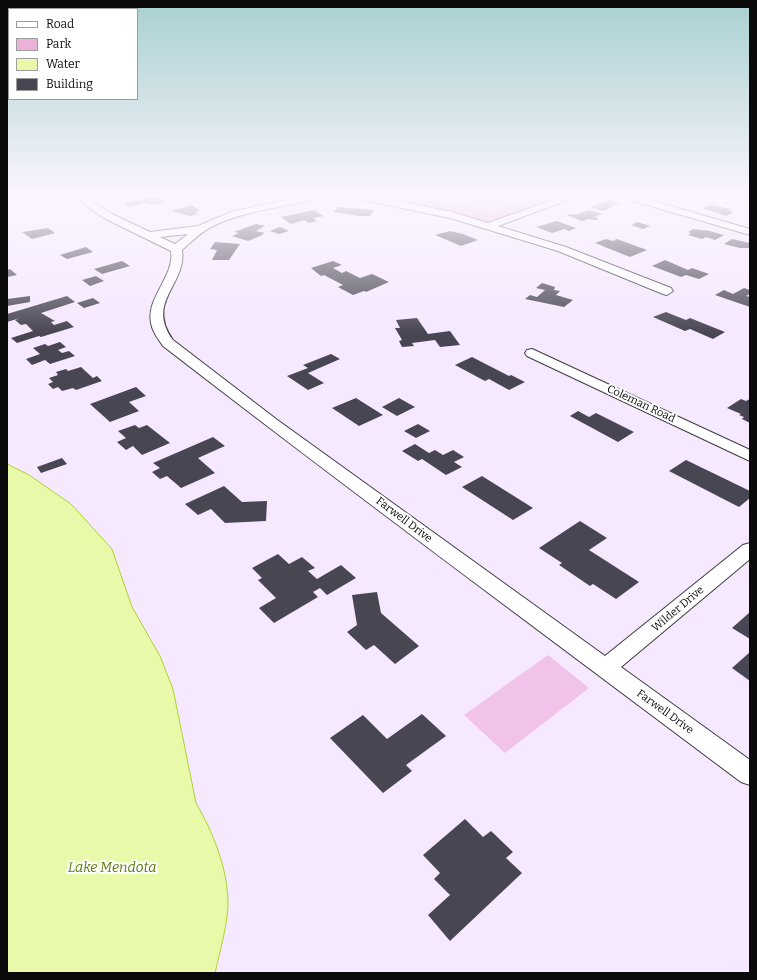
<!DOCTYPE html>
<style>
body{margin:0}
#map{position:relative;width:757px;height:980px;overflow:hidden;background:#f6e8ff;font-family:Bitter,serif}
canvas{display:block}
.frame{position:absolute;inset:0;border:8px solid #0a0a0a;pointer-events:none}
.legend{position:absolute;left:8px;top:8px;width:130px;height:92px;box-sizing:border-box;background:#fff;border:1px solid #9d9d9d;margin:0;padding:5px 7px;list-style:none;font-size:12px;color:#0a0a0a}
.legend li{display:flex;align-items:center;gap:8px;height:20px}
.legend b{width:20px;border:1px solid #9d9d9d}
</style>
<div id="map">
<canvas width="757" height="980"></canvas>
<div class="frame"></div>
<ul class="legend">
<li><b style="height:5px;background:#fff"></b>Road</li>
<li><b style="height:11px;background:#eab1d9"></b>Park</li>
<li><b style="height:11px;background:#e9f9aa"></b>Water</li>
<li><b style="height:11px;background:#494653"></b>Building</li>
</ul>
</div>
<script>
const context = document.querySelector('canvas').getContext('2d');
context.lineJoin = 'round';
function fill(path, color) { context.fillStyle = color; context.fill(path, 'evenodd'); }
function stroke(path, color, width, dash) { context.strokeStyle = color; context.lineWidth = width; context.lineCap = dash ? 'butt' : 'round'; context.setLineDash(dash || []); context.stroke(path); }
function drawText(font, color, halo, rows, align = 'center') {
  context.font = font + ' Bitter,serif'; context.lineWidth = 4; context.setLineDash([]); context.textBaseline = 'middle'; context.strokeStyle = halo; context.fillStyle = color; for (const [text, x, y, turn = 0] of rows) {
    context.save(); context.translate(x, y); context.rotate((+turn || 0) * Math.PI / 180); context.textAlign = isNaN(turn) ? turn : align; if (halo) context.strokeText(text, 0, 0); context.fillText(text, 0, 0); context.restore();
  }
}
fill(new Path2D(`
 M 427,196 L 573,196 L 489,226 L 400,204 Z`), '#eab1d9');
fill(new Path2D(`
 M 488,196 L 521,196 L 530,199 L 490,213 L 465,204 Z
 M 548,655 L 589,688 L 505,753 L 464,715 Z`), '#f1c3e9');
const water = new Path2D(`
 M 7,464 L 29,475 L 71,504 L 112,549 L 132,607 L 160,656 L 173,689 L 196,803 C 213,832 227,867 228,901 C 229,919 219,955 215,973 L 7,973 Z`);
fill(water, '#e9f9aa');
stroke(water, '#aed22e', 1);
fill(new Path2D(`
 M 158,196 L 168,202 L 153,205 L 144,203 L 130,207 L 124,203 Z
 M 656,196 L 679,196 L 684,198 L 670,200 Z
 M 610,200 L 619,203 L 603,211 L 590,207 Z
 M 192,205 L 200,211 L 195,212 L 198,214 L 190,216 L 171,211 Z
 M 709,205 L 732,209 L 728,210 L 734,212 L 726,216 L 702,208 Z
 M 338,207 L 374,210 L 370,216 L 360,216 L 333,212 Z
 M 314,210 L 324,216 L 313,218 L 317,221 L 309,223 L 304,220 L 291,224 L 281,217 Z
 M 589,210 L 602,214 L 595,217 L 599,219 L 595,220 L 589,219 L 582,221 L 566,215 L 571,214 L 575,215 Z
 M 557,221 L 576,228 L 569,231 L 564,229 L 552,233 L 536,227 Z
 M 638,222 L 650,226 L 643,229 L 631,225 Z
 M 256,224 L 265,226 L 256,231 L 265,233 L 260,236 L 248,241 L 232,236 L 239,233 L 234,232 Z
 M 280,227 L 289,231 L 279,234 L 270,231 Z
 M 48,228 L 55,233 L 32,239 L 22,232 Z
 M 693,229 L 710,231 L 724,235 L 715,240 L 706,237 L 702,239 L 688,235 L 691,233 L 688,232 Z
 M 450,231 L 463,234 L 478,240 L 461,246 L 435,235 Z
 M 606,239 L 613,241 L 617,239 L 647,250 L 630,257 L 595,243 Z
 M 732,239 L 750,243 L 750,248 L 740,248 L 724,244 Z
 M 215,242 L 240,244 L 229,260 L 212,260 L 217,250 L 210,249 Z
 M 86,247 L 93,252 L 67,259 L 60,255 Z
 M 665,260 L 688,270 L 692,268 L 709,274 L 699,279 L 686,275 L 681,277 L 652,266 Z
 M 122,261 L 130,266 L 102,274 L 94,269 Z
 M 333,261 L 342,265 L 333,268 L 342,273 L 346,271 L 360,278 L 372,274 L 389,282 L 366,292 L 364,291 L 353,295 L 338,287 L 343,285 L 324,275 L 321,276 L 311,268 Z
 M 10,269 L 17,275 L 7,277 L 7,270 Z
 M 96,276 L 104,281 L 90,286 L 82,280 Z
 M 542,283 L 555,287 L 554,290 L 560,291 L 556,295 L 573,300 L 564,307 L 525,299 L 530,295 L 537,297 L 545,290 L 536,288 Z
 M 744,288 L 750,290 L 750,294 L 746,296 L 750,297 L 750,307 L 715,295 L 724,290 L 733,294 Z
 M 30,296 L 30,302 L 7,306 L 7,299 Z
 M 67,296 L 75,302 L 41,313 L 55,321 L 51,322 L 54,325 L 67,321 L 74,327 L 41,337 L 39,336 L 17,343 L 11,338 L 33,331 L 26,324 L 21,325 L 15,320 L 20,318 L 7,322 L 7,314 Z
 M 93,298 L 100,303 L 84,308 L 77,303 Z
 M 666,312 L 686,320 L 690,318 L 725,332 L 713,339 L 690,329 L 685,331 L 653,317 Z
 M 417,318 L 428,334 L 450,331 L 460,345 L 440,347 L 435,340 L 412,343 L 414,346 L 402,347 L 399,341 L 402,340 L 395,328 L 400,328 L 396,320 Z
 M 60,342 L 66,347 L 58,350 L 62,353 L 69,351 L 75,356 L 50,364 L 45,360 L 32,365 L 26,359 L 40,354 L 33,348 L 45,344 L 48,346 Z
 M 331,354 L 340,359 L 308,373 L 324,383 L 308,390 L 287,376 L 308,368 L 303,365 Z
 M 472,357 L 509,376 L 511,375 L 525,382 L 509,390 L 489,379 L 485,381 L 455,365 Z
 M 81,367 L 93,378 L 97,376 L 102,381 L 76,390 L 73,388 L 62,391 L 58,387 L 53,389 L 48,384 L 53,382 L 49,378 L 58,375 L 56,372 L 66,369 L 68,371 Z
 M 136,387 L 146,396 L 129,402 L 139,411 L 110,422 L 90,404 Z
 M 356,398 L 383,415 L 359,426 L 332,408 Z
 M 399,398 L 415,407 L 397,416 L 382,407 Z
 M 741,399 L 746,401 L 750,399 L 750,423 L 742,419 L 744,417 L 739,415 L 741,414 L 727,408 Z
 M 578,411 L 589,417 L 596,413 L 634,432 L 618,442 L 570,416 Z
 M 418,424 L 430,431 L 416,438 L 404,431 Z
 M 135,425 L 139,428 L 147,425 L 170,443 L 142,455 L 133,446 L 126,450 L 117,442 L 126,438 L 118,431 Z
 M 213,437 L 225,446 L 198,458 L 215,473 L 181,488 L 167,476 L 160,479 L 152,472 L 160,468 L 153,463 Z
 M 415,444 L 429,453 L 435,450 L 443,455 L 453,450 L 464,457 L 454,462 L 462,467 L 446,475 L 422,459 L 418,461 L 402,451 Z
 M 62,458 L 67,464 L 41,473 L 37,467 Z
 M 686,460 L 750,491 L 750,498 L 739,507 L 669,471 Z
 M 482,476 L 533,508 L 513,520 L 462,487 Z
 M 224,486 L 242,502 L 267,501 L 266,521 L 225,523 L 211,509 L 198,515 L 185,504 Z
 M 580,521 L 607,538 L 589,550 L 639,582 L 616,599 L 593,584 L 590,586 L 559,565 L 562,563 L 539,548 Z
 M 278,554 L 289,564 L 302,557 L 315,568 L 308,571 L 317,579 L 341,565 L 356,578 L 327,595 L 320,588 L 313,592 L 318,597 L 274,623 L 259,608 L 276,598 L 258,580 L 262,578 L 252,568 Z
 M 377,592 L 381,613 L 419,646 L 395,664 L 374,645 L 366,650 L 347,632 L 357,625 L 352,595 Z
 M 750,612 L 750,639 L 732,628 Z
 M 750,652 L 750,681 L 732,668 Z
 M 422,714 L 446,736 L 406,765 L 412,771 L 383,793 L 330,738 L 363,715 L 387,739 Z
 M 465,819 L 483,837 L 491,831 L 513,852 L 506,858 L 522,873 L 450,941 L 428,915 L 450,895 L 434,879 L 440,873 L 423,855 Z`), '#494653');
const minor = new Path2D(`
 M 73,196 L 84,196 L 112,214 L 150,232 L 198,226 L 231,212 L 262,205 L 307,196 L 324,196 L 322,198 C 285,207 245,210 211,227 C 200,233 191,242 182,250 C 187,285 145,301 173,340 L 276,419 L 605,656 L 743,545 L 750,543 L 750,559 L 621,667 L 750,760 L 750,785 L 741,782 C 548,637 354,494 163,346 C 159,340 154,334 152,327 C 143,299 175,278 171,251 L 104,218 ZM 188,234 L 175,244 L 160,237 Z
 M 335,196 L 374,196 L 452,212 L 488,223 L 564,196 L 578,196 L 498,226 L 566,247 L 671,288 L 673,291 L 667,295 L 663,294 L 558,251 L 450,218 L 364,200 L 340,199 Z
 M 621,196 L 636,196 L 750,229 L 750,235 L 623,198 Z
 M 532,349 L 750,450 L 750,461 L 527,356 L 525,353 L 527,350 Z`);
stroke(minor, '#3d3d3d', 2);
fill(minor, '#fff');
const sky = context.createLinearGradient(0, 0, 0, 333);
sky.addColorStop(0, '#a8d0cf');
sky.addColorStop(0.59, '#fbf5ff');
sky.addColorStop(1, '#fbf5ff00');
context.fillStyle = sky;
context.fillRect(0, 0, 757, 333);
drawText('11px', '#0a0a0a', '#fff', [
 ["Coleman Road",641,404,25],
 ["Farwell Drive",404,520,37],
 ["Wilder Drive",678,609,-40],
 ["Farwell Drive",665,712,36]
]);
drawText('italic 14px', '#607c10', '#fff', [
 ["Lake Mendota",112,868]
]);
</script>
